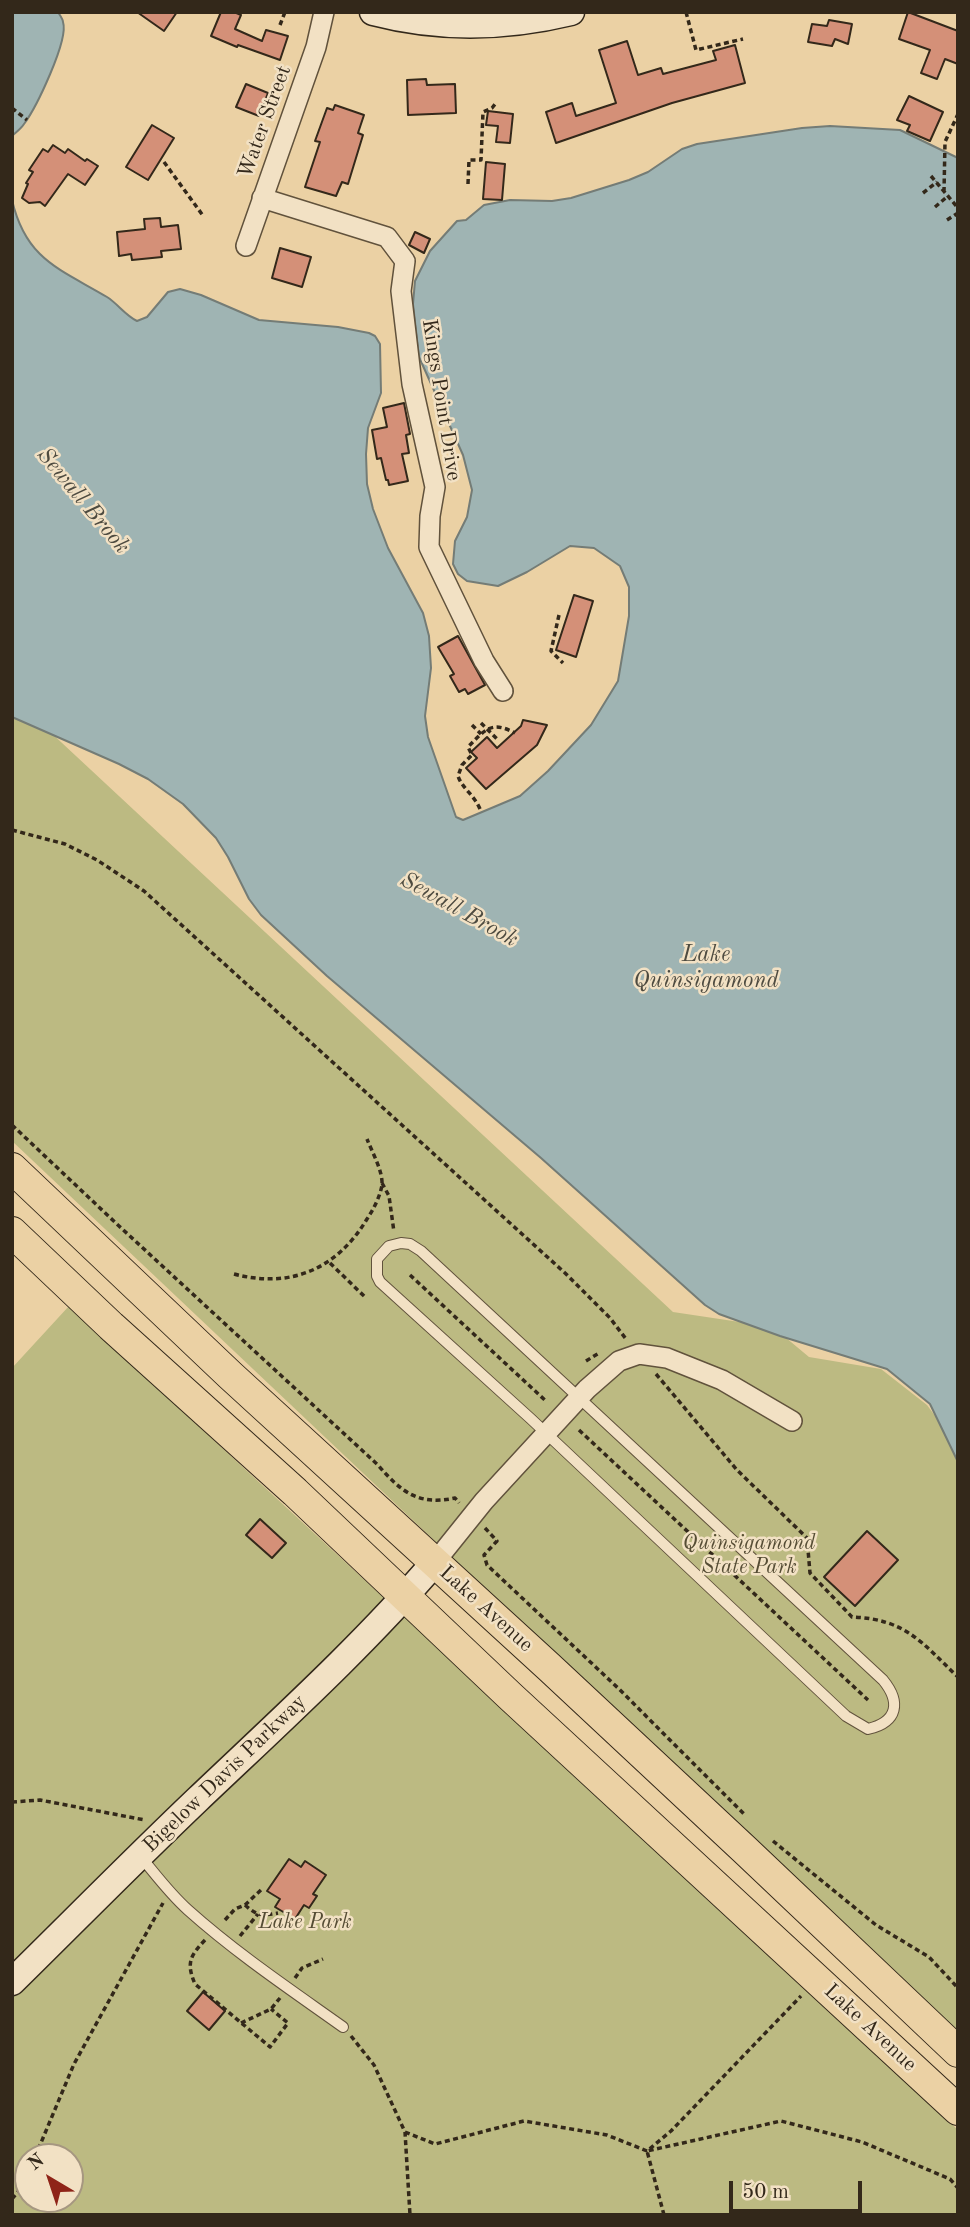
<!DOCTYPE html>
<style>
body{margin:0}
#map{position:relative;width:970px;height:2227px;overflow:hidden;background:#ebd1a4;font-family:"Old Standard TT",serif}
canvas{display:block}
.frame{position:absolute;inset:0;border:14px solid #33281a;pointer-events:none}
.north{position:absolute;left:14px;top:2143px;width:70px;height:70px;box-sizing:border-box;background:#f2e1c4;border:2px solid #a69780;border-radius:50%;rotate:321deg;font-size:19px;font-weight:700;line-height:28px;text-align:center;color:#33281a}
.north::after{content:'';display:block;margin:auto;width:24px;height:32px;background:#8f2418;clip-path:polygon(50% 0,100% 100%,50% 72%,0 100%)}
.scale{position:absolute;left:729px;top:2181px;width:133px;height:32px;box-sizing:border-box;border:4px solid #33281a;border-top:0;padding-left:9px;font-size:21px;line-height:24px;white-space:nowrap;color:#33281a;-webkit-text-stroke:5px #f2e1c4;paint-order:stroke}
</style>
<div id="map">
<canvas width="970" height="2227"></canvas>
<div class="frame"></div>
<div class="north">N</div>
<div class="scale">50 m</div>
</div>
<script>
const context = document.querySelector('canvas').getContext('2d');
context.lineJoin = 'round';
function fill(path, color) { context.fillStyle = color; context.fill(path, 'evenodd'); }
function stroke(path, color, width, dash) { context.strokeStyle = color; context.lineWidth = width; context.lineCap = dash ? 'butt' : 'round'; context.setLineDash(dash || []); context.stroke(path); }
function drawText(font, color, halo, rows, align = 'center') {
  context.font = font + ' "Old Standard TT",serif'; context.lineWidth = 5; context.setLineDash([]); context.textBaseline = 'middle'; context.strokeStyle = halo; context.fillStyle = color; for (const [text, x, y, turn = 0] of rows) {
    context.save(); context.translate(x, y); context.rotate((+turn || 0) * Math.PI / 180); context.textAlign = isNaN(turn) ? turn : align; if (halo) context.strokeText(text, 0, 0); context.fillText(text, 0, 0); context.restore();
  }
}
fill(new Path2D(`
 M 18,702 L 673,1312 L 773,1327 L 809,1357 L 881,1369 L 927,1405 L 950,1436 L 958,1463 L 958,2036 L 12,1141 L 12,709 Z
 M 69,1306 L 958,2130 L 958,2215 L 12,2215 L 12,1368 ZM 28,2157 L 70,2157 L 70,2199 L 28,2199 Z`), '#bcba82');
const water = new Path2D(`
 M 12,12 L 58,12 C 59,14 63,19 63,22 C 69,40 36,108 24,124 C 21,129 16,132 12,136 Z
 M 830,126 L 900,130 L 958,158 L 958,1462 L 930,1404 L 887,1369 L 780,1336 L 719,1314 L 705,1305 L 541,1158 L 327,976 L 261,915 L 249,899 L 228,857 L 216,838 L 183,804 L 148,779 L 119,764 L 12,717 L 12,200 C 26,260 60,269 107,297 C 118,304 125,315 137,321 L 147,317 L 168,292 L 180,289 L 201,295 L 259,320 L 338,327 L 369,333 L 375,336 L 380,344 L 381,393 L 368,428 L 366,454 L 367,484 L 373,509 L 388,548 L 423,613 L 429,636 L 431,668 L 425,716 L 428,737 L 456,817 L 463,820 L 520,796 L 548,771 L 591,725 L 618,681 L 629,616 L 629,587 L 620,566 L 594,548 L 570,546 L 527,572 L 498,586 L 467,581 L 458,574 L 453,564 L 455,541 L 467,517 L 472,490 L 463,455 L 419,357 L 413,304 L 415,281 L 430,251 L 457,221 L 466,220 L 484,205 L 510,200 L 552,201 L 571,198 L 629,180 L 648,172 L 682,149 L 697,144 L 802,128 Z`);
fill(water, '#9fb4b3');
stroke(water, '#747c76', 2);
const building = new Path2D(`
 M 137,12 L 177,12 L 164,31 Z
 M 221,12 L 234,12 L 241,15 L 235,29 L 262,41 L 266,30 L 288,36 L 280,60 L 238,45 L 237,47 L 211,36 Z
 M 908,12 L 958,31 L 958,64 L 945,59 L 937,79 L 921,73 L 930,50 L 899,39 Z
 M 829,20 L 852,24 L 848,44 L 835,39 L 832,46 L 808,42 L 812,24 L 827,26 Z
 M 627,41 L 638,75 L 661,68 L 663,74 L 716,60 L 713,51 L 735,45 L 745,83 L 672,103 L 556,143 L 546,112 L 572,103 L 576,116 L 616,103 L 599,50 Z
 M 426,79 L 427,85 L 455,84 L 456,113 L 408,115 L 407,80 Z
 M 246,84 L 268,93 L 259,116 L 236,107 Z
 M 909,96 L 943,112 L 930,141 L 907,131 L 910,125 L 897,120 Z
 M 335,105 L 364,115 L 358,133 L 363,135 L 348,184 L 342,182 L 336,196 L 305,187 L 320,142 L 315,141 L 327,108 L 333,110 Z
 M 488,111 L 513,114 L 510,143 L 496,142 L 498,126 L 486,125 Z
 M 152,125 L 174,138 L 148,180 L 126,167 Z
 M 53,145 L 65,153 L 68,149 L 85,161 L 87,159 L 98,166 L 85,185 L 68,174 L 45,206 L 40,202 L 29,203 L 22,198 L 28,184 L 26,183 L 33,172 L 29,170 L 43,149 L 48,152 Z
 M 486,162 L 505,164 L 502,200 L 483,199 Z
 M 160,218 L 161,227 L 178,225 L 181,249 L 161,251 L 162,257 L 132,260 L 131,254 L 119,256 L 117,232 L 145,229 L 144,219 Z
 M 415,232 L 430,239 L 424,253 L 409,245 Z
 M 280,248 L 311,257 L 302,287 L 272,278 Z
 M 404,403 L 410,434 L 406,435 L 409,453 L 402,454 L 408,481 L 389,485 L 388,480 L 386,480 L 381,458 L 377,459 L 372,430 L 387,427 L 383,408 Z
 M 574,595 L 593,601 L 576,657 L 556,650 Z
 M 458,636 L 485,685 L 468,694 L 465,689 L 459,692 L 450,676 L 454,674 L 438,647 Z
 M 523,720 L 547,725 L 537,745 L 486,789 L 466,768 L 477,758 L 471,752 L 487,737 L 497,748 L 521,726 Z
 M 260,1519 L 286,1543 L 272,1558 L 246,1535 Z
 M 867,1531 L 898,1560 L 855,1606 L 824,1577 Z
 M 289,1859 L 301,1867 L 305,1861 L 326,1875 L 313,1894 L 317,1896 L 309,1908 L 304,1905 L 295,1919 L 275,1907 L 280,1899 L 267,1891 Z
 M 203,1992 L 225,2011 L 209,2030 L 187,2011 Z`);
fill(building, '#d49078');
stroke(building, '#33281a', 2);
const service = new Path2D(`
 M 401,1243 L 410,1244 L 421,1251 L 883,1680 C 901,1702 898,1722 868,1729 L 846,1716 L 531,1419 L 380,1282 L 377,1276 L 377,1259 L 389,1246 Z
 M 141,1857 C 156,1875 170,1894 188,1910 C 236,1953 291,1990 343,2027`);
const minor = new Path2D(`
 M 262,198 L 387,237 L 405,261 L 401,291 L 412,384 L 435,487 L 430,516 L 429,547 L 484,661 L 503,691
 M 246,246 L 316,47 L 324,12
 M 435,1562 L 484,1501 L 587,1389 L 619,1361 L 639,1354 L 667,1358 L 722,1380 L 792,1421`);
const secondary = new Path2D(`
 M 373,12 C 438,29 505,28 571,12
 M 12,1982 C 74,1921 135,1859 198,1799 C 279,1722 362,1647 435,1562`);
const primary = new Path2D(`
 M 12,1168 L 230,1375 L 549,1667 L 745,1850 L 958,2052
 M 12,1232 L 111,1326 L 295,1492 L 510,1696 L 958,2110`);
stroke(service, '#61523c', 12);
stroke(minor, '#61523c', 22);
stroke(secondary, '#33281a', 29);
stroke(primary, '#33281a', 32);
stroke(new Path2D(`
 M 686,12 L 696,50 L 743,39
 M 280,25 L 285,12
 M 12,108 L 27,120
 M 164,162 L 204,217
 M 931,176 L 958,208
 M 468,184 L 469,160 L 481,160 L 483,112 L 492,108 L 496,103
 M 944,192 L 945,142 L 958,114
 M 923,193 L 937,182
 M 935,207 L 948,196
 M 947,220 L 958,213
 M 559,615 L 551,651 L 563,663
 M 481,723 L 499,741
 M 472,725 L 481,734
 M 480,809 C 474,795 462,788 458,776 L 462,765 L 472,755 L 468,747 C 485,730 491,720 515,733
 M 12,830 L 65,844 L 97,860 L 144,891 L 565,1273 L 610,1318 L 626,1339
 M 12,1125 L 119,1226 L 378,1465 C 401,1492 419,1506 455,1498 L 459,1503
 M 382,1183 L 389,1196 L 394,1232
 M 330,1263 L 366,1298
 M 234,1274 C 291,1289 337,1269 367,1219 C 373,1210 380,1197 382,1185 C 383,1171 372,1152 367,1139
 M 410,1275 L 547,1402
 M 586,1361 L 599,1353
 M 656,1374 L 737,1470 L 807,1538 L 810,1573 L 852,1617 C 906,1619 922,1643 958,1677
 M 579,1430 L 868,1700
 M 485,1528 L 497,1541 L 484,1555 L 487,1565 L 618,1688 L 744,1814
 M 12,1802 L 40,1800 L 145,1820
 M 773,1841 L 876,1925 L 929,1957 L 958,1988
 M 245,1905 C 257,1916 263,1916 278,1913
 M 225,1920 L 235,1909 L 245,1905 L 262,1889
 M 240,1936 L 258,1914
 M 205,1940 C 190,1956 186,1963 195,1984 L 270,2047 L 288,2023 L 271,2009
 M 295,1978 L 302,1968 L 323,1959
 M 241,2023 L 271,2009 L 280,1998
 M 351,2036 L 374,2065 L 405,2132 L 410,2215
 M 405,2132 L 435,2144 L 524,2121 L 607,2135 L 647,2151 L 671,2131 L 801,1996
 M 35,2157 L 74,2064 L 163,1903
 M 12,2199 L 22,2187 L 28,2173
 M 664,2215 L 647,2151 L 781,2121 L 862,2142 L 950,2179 L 958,2188`), '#33281a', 3.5, [5, 3.5]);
stroke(service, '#f2e1c4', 10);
stroke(minor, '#f2e1c4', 19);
stroke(secondary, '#f2e1c4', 26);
stroke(primary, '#ebd1a4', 30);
drawText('21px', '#33281a', '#f2e1c4', [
 ["Water Street",265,122,-70],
 ["Kings Point Drive",441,400,81],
 ["Lake Avenue",486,1609,42],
 ["Bigelow Davis Parkway",225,1774,-44],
 ["Lake Avenue",870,2028,43]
]);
drawText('italic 21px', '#554c34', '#f2e1c4', [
 ["Quinsigamond",749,1543],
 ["State Park",749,1567],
 ["Lake Park",305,1922]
]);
drawText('italic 23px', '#4e4b40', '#f2e1c4', [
 ["Sewall Brook",83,501,50],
 ["Sewall Brook",459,910,29],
 ["Lake",706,955],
 ["Quinsigamond",706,981]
]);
</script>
